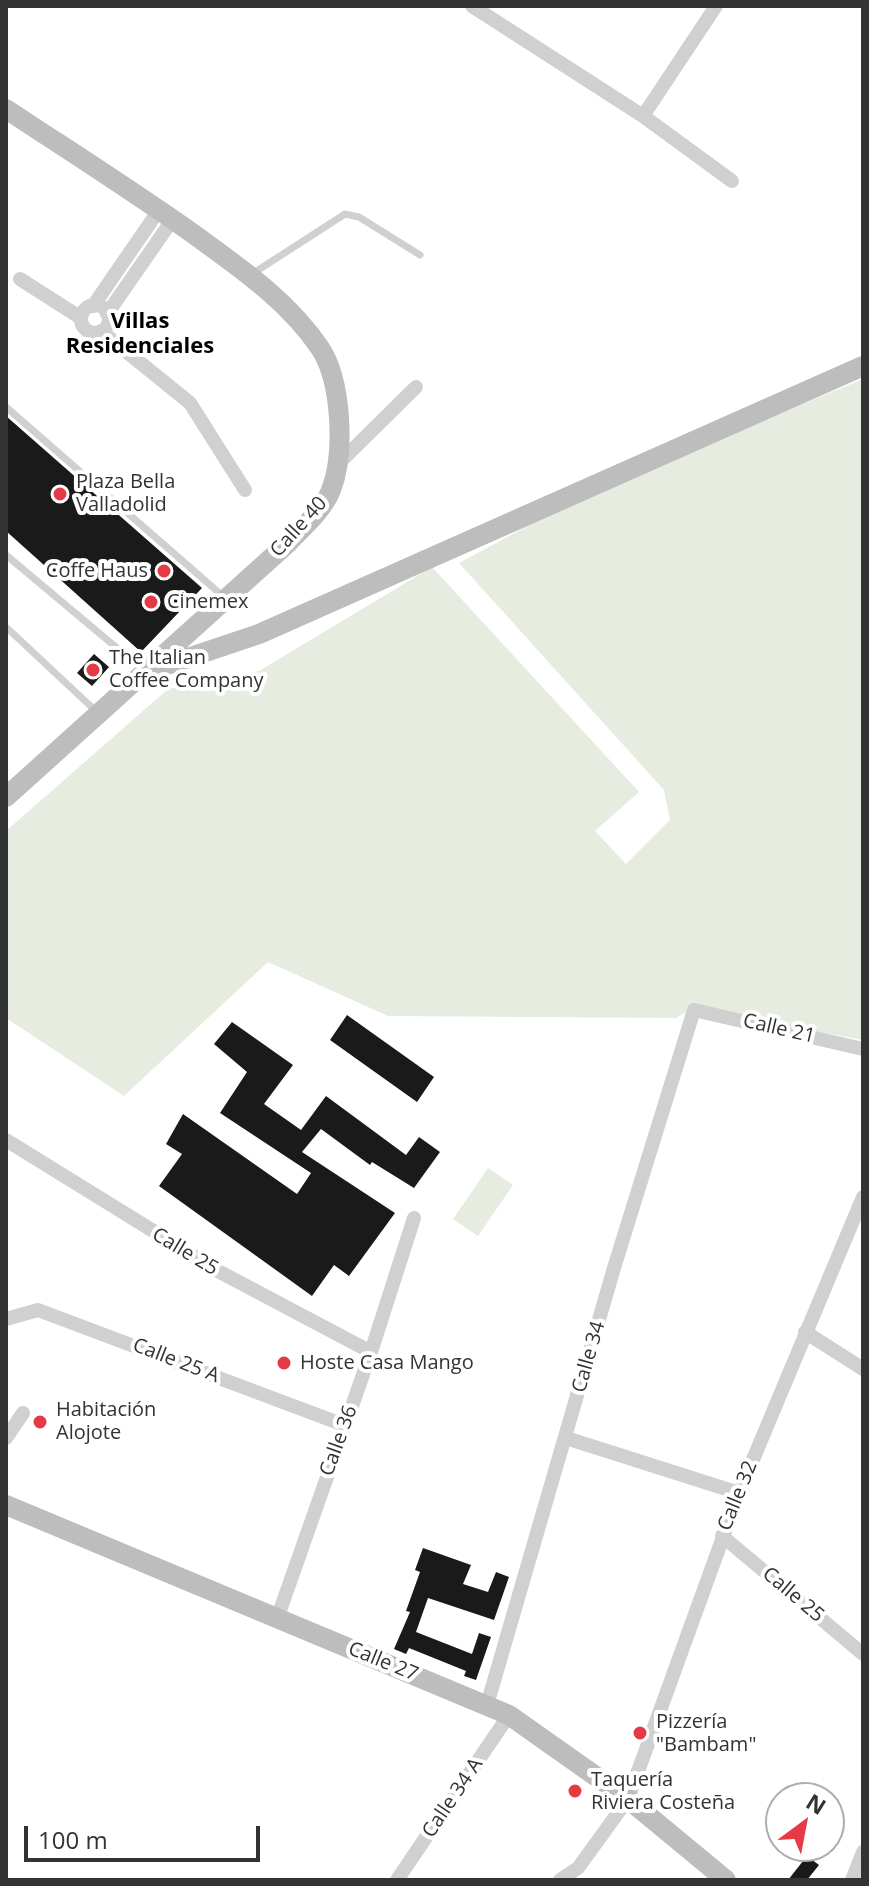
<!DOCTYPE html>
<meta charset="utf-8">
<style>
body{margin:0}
#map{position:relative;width:869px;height:1886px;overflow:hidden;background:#fff;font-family:"Open Sans",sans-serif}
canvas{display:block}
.frame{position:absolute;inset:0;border:8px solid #333;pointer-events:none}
.north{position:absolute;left:765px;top:1782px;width:80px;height:80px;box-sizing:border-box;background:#fff;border:2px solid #adadad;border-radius:50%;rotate:32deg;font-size:22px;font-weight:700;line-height:32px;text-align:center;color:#333}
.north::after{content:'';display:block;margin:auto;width:28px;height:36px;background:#e63946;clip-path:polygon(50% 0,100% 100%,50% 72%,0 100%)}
.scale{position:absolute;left:24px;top:1826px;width:236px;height:36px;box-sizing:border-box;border:4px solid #333;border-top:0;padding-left:10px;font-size:24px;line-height:28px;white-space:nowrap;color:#333;-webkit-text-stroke:6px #fff;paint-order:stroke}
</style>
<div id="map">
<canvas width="869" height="1886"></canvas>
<div class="frame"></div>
<div class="north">N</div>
<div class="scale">100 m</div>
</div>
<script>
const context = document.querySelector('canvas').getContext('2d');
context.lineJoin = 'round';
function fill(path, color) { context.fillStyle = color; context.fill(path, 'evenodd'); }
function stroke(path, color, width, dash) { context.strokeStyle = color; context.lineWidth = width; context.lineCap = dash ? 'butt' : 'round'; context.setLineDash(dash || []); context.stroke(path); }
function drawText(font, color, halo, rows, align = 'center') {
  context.font = font + ' "Open Sans",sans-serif'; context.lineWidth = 8; context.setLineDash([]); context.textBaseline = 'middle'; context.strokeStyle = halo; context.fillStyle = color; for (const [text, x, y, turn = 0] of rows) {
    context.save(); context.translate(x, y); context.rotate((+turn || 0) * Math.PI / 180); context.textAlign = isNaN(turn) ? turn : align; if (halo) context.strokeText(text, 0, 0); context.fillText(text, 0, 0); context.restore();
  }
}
fill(new Path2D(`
 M 863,379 L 863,1040 L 693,1008 L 676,1018 L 388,1016 L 268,962 L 124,1096 L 6,1018 L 6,831 L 168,689 L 259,671 L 432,567 L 639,792 L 595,831 L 626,864 L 670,820 L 664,790 L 459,563 L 585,495 Z
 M 488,1168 L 513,1185 L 478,1236 L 453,1219 Z`), '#e6ecdf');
fill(new Path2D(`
 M 6,416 L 202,588 L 141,652 L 6,531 Z
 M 94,654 L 109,667 L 92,686 L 77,673 Z
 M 347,1015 L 434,1077 L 417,1102 L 330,1040 Z
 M 232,1022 L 293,1065 L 264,1104 L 301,1130 L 326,1096 L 406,1155 L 419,1137 L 440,1152 L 414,1188 L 372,1162 L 370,1165 L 321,1129 L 302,1152 L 395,1213 L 349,1276 L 334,1265 L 312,1296 L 159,1186 L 182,1154 L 166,1144 L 183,1114 L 297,1194 L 311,1173 L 220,1113 L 247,1072 L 214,1044 Z
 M 423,1548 L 471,1565 L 463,1584 L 488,1592 L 496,1572 L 509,1577 L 494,1620 L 428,1598 L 416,1632 L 472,1654 L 479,1633 L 491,1637 L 476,1680 L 464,1676 L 466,1671 L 409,1648 L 406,1654 L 394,1649 L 410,1612 L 406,1611 L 420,1572 L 415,1570 Z
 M 807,1856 L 819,1865 L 807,1880 L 788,1880 Z`), '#1a1a1a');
stroke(new Path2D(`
 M 252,274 L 345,214 L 359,217 L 420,255
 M 6,407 L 225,598
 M 6,555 L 142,669
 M 6,627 L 98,713`), '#d0d0d0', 7);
stroke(new Path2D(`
 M 472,6 L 643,116 L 732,181
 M 643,116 L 716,6
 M 20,279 L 81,318
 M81 319a14 14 0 1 1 28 0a14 14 0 1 1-28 0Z
 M 93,306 L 159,210
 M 107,314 L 173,219
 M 101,331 L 190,403 L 245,490
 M 338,464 L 416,387
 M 6,1140 L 218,1271 L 371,1352
 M 6,1319 L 38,1310 L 344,1425
 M 805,1332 L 863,1369
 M 6,1438 L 23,1413
 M 566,1438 L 739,1493
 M 722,1536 L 863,1654
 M 277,1619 L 371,1352 L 414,1218
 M 487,1705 L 614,1268 L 694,1010 L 863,1049
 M 397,1880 L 509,1715
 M 560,1880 L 578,1868 L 628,1799 L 739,1493 L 863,1197
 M 852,1880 L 863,1852`), '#d0d0d0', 14);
stroke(new Path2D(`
 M 6,109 C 71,152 136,193 199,238 C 243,270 289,302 320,348 C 342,381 345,454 331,490 C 324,509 303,527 289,542 L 6,797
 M 152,670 L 259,634 L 863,366
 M 6,1505 L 509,1715 L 628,1799 L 726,1880`), '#bdbdbd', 20);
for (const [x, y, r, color] of [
 [60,494,8,"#e63946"],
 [164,571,8,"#e63946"],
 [151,602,8,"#e63946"],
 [93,670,8,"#e63946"],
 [284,1363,8,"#e63946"],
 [40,1422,8,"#e63946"],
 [640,1733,8,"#e63946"],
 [575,1791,8,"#e63946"]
]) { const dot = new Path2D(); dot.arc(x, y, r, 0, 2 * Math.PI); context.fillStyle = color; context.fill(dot); stroke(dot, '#fff', 3); }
drawText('20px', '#333', '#fff', [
 ["Plaza Bella",76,482],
 ["Valladolid",76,505],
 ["Coffe Haus",148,571,"right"],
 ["Cinemex",167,602],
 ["The Italian",109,658],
 ["Coffee Company",109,681],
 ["Hoste Casa Mango",300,1363],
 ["Habitación",56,1410],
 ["Alojote",56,1433],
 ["Pizzería",656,1722],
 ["\"Bambam\"",656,1745],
 ["Taquería",591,1780],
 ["Riviera Costeña",591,1803]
], 'left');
drawText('20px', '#333', '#fff', [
 ["Calle 40",299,527,-48],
 ["Calle 21",779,1029,13],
 ["Calle 25",185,1252,31],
 ["Calle 34",589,1357,-74],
 ["Calle 25 A",176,1361,21],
 ["Calle 36",339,1441,-70],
 ["Calle 32",738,1496,-68],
 ["Calle 25",793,1595,40],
 ["Calle 27",383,1662,22],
 ["Calle 34 A",453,1798,-56]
]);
drawText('bold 22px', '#000', '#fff', [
 ["Villas",140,322],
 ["Residenciales",140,347]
]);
</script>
